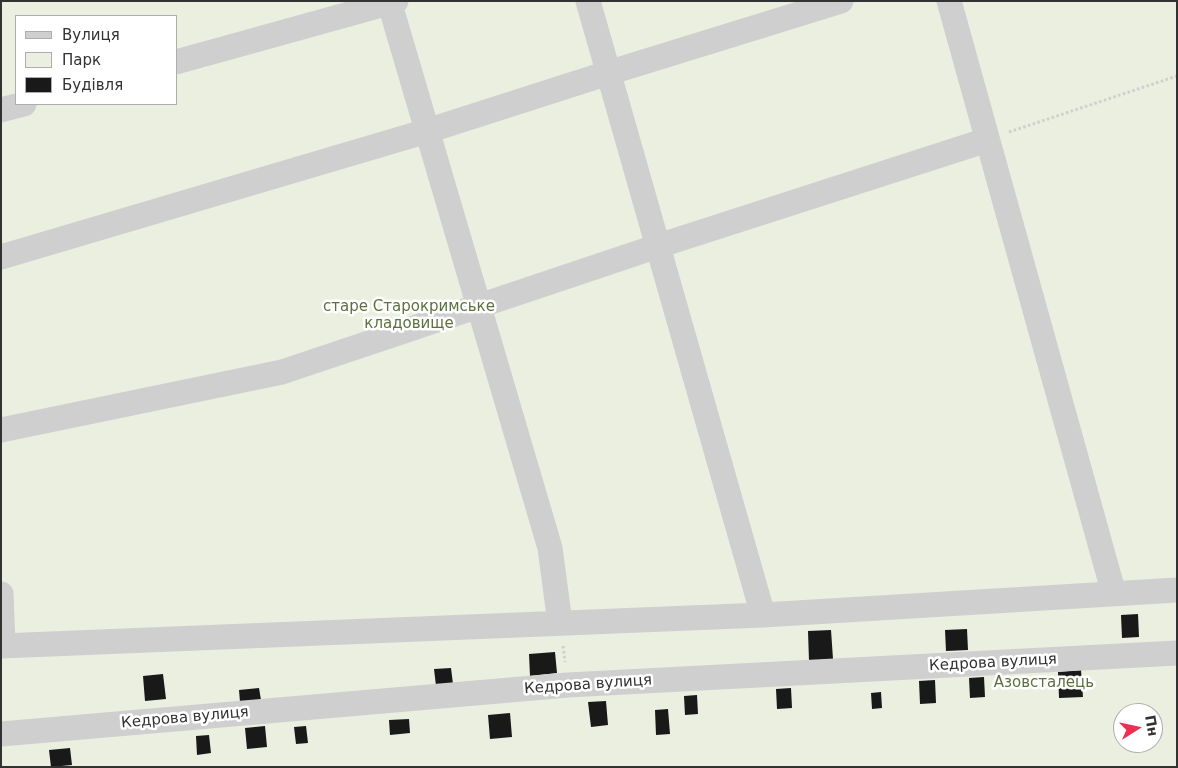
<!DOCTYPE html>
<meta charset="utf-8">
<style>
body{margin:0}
#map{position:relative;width:1178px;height:768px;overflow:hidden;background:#fff;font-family:"DejaVu Sans",sans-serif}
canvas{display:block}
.frame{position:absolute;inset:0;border:2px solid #323232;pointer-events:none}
.legend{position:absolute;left:15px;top:15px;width:162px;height:90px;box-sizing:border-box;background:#fff;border:1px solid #adadad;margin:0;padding:6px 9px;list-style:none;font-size:15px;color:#323232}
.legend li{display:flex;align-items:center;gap:10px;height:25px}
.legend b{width:25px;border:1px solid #adadad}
.north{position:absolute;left:1113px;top:703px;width:50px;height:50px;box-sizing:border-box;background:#fff;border:1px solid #adadad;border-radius:50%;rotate:80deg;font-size:14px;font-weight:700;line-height:20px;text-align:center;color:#323232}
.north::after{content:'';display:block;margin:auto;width:18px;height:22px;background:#ed2f53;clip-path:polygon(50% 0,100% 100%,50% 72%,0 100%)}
</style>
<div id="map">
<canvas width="1178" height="768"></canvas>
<div class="frame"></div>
<ul class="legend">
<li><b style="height:6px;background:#cfcfcf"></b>Вулиця</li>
<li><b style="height:14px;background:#eaefe0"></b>Парк</li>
<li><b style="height:14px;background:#191919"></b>Будівля</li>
</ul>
<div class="north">Пн</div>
</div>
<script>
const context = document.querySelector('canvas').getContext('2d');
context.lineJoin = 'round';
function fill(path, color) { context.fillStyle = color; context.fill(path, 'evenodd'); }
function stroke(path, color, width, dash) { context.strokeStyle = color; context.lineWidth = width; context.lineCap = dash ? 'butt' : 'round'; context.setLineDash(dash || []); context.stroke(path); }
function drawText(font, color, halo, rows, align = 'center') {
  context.font = font + ' "DejaVu Sans",sans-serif'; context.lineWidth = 5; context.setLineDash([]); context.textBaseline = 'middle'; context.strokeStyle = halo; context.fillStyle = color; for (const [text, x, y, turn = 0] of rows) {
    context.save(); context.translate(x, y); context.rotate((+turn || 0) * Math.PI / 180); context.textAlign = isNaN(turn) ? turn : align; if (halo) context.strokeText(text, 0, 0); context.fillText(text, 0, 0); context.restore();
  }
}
fill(new Path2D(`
 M 1,1 L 1177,1 L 1177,767 L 1,767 ZM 16,16 L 176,16 L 176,104 L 16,104 ZM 1123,713 L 1153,713 L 1153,743 L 1123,743 Z`), '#eaefe0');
fill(new Path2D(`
 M 1138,614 L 1139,637 L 1122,638 L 1121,615 Z
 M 967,629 L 968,650 L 946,651 L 945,630 Z
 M 831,630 L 833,659 L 809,661 L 808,631 Z
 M 555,652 L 557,673 L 530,676 L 529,654 Z
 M 451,668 L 453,684 L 436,686 L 434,669 Z
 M 1081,670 L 1083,697 L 1059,698 L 1058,672 Z
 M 163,674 L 166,699 L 145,701 L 143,676 Z
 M 984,677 L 985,697 L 970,698 L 969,678 Z
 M 935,680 L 936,703 L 920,704 L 919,681 Z
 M 259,688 L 261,700 L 240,702 L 239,690 Z
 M 791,688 L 792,708 L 777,709 L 776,689 Z
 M 881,692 L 882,708 L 872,709 L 871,693 Z
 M 697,695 L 698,714 L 685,715 L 684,696 Z
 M 606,701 L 608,725 L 591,727 L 588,702 Z
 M 668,709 L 670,734 L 656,735 L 655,710 Z
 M 510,713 L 512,737 L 490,739 L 488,715 Z
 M 409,719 L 410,733 L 390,735 L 389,720 Z
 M 265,726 L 267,747 L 247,749 L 245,728 Z
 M 306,726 L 308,743 L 296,744 L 294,727 Z
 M 209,735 L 211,753 L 197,755 L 196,736 Z
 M 70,748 L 72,765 L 51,767 L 49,750 Z`), '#191919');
stroke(new Path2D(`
 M 1009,132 L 1177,76
 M 563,646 L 565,662`), '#cfcfcf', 3, [2.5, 2.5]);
stroke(new Path2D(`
 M 389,1 L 550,548 L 560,623
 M 588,1 L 763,615
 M 949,1 L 1114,594
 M 176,62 L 396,1
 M 1,110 L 24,104
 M 1,257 L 427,131 L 608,73 L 841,1
 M 1,430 L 282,372 L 658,246 L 987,140
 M 1,594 L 3,645
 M 1,646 L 763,615 L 1177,590
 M 1,734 L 568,685 L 1177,653`), '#cfcfcf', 25);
drawText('15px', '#5b713c', '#fff', [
 ["старе Старокримське",409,307],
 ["кладовище",409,324],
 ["Азовсталець",1044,683]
]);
drawText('15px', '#323232', '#fff', [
 ["Кедрова вулиця",993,663,-3],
 ["Кедрова вулиця",588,685,-4],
 ["Кедрова вулиця",185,718,-5]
]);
</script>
